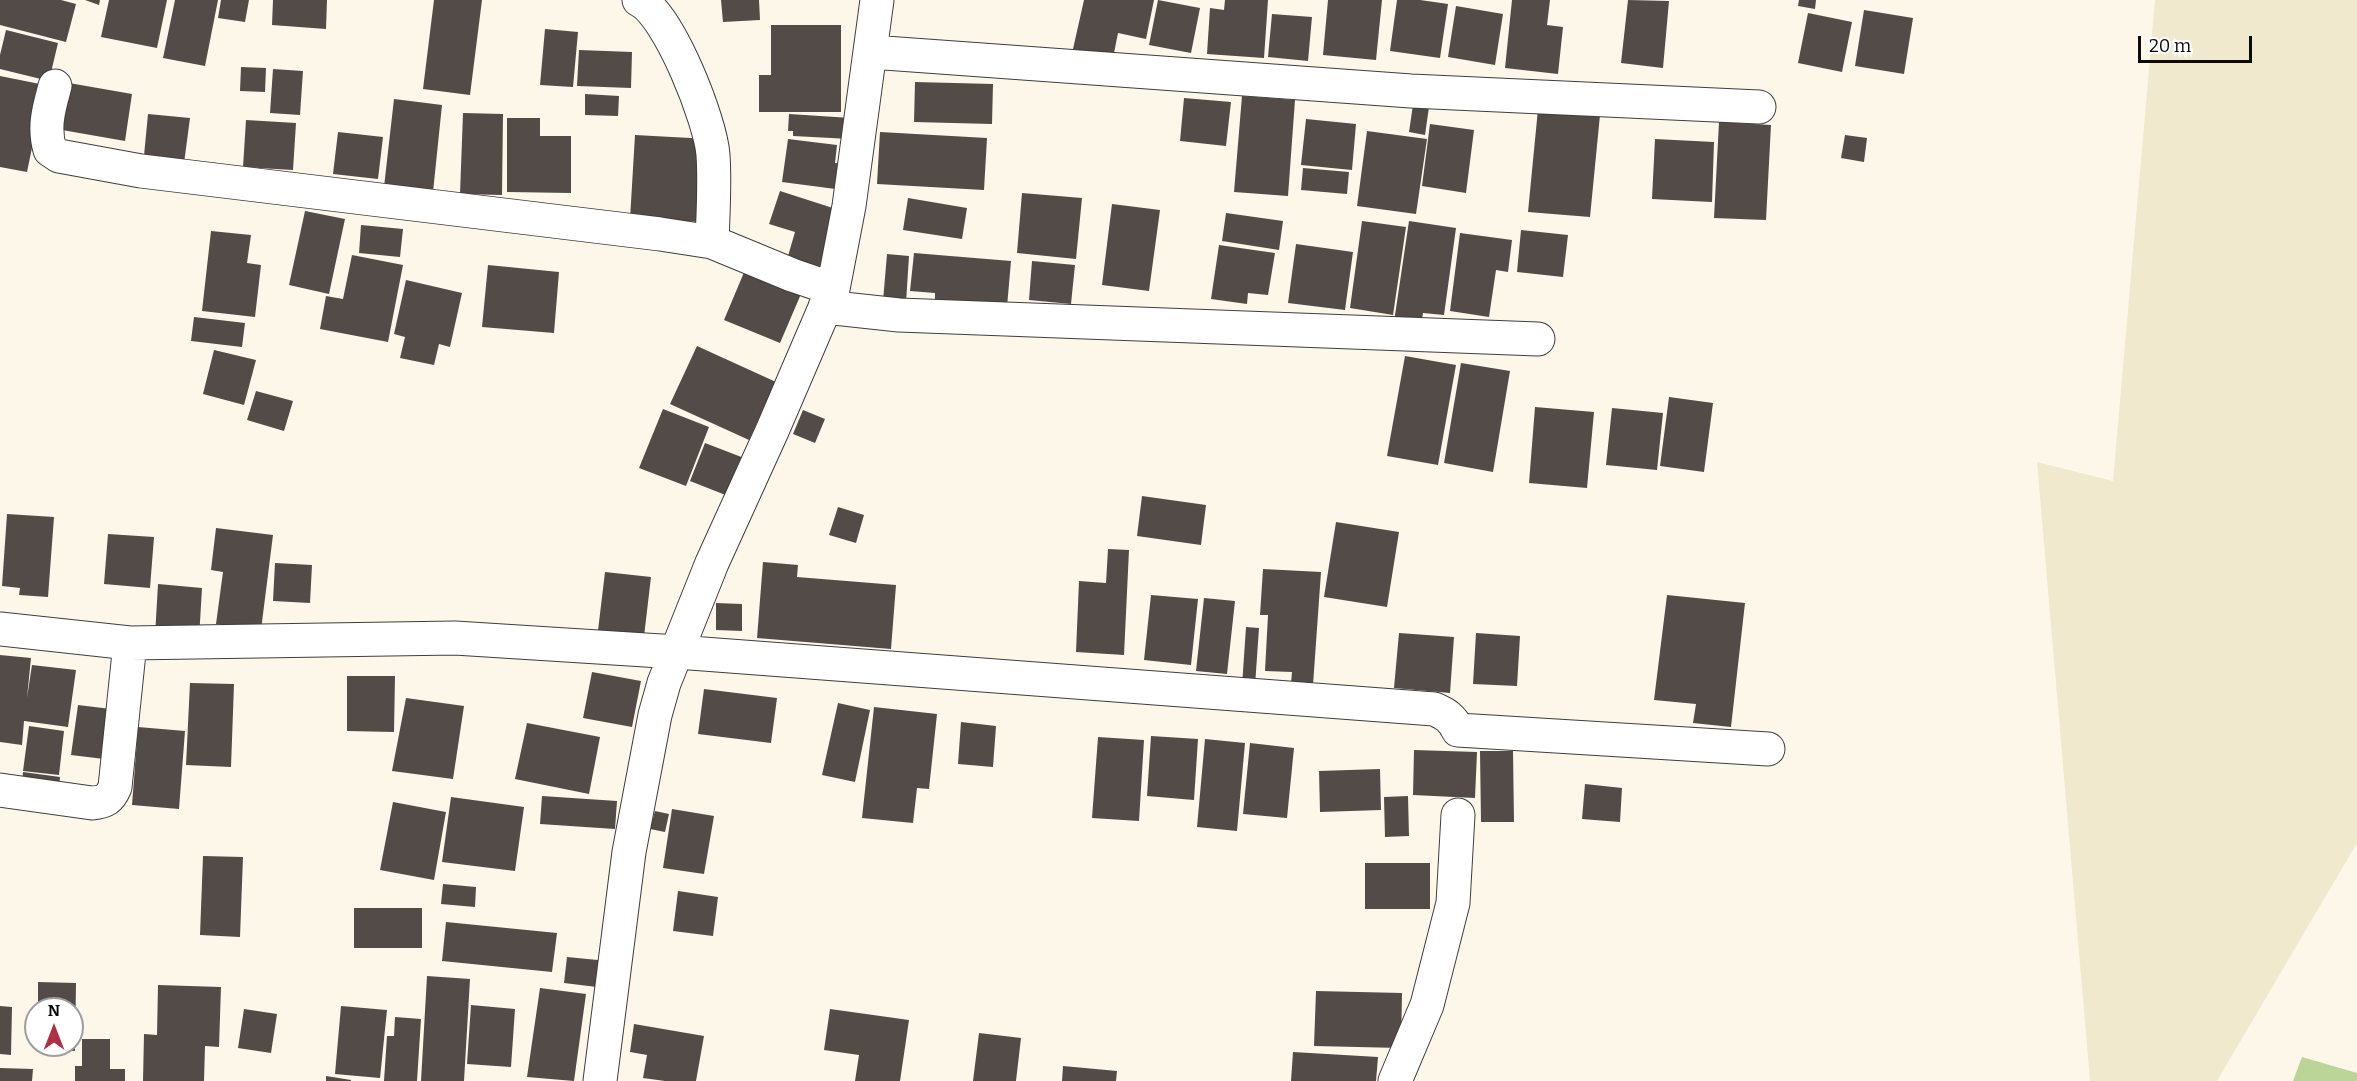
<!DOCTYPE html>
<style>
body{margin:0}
#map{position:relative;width:2357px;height:1081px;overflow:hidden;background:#fdf7ea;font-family:Bitter,serif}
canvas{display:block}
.north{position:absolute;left:24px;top:997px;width:60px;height:60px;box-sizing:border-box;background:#fff;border:2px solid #9d9d9d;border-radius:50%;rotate:0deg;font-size:16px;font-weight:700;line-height:24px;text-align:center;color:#0b0b0b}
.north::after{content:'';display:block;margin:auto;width:21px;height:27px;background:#af2f47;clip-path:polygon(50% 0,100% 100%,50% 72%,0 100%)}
.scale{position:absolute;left:2138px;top:36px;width:114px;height:27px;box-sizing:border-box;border:3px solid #0b0b0b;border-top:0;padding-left:8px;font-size:18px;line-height:21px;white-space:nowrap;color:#0b0b0b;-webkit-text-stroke:4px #fff;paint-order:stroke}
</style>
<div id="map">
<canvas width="2357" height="1081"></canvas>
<div class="north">N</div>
<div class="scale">20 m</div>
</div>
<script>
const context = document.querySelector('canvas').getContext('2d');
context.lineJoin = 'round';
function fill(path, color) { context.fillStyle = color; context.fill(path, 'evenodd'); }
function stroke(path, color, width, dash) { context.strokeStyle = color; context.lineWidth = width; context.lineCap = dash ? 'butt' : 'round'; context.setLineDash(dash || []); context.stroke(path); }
fill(new Path2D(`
 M 2155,0 L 2357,0 L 2357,843 L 2217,1081 L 2090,1081 L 2037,462 L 2113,481 Z`), '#f1e9cd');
fill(new Path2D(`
 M 2302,1057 L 2357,1073 L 2357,1081 L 2293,1081 Z`), '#bbd498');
fill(new Path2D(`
 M 0,0 L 61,0 L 76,4 L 66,42 L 0,25 Z
 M 85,0 L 100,0 L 99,5 Z
 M 109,0 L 167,0 L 157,48 L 101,37 Z
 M 175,0 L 218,0 L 205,66 L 163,58 Z
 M 221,0 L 249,0 L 245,22 L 218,18 Z
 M 273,0 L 327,0 L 326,29 L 272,25 Z
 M 434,0 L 482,0 L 470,95 L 423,89 Z
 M 721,0 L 759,0 L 760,20 L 723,22 Z
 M 1084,0 L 1154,0 L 1146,39 L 1118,33 L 1113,58 L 1073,49 Z
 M 1158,0 L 1200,8 L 1191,53 L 1149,45 Z
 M 1225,0 L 1268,0 L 1264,58 L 1207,54 L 1210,8 L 1224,10 Z
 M 1328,0 L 1382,0 L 1376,60 L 1323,55 Z
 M 1397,0 L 1420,0 L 1448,4 L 1440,58 L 1390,51 Z
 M 1512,0 L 1550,0 L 1547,25 L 1563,27 L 1558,74 L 1505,68 Z
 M 1628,0 L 1669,1 L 1663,68 L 1621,63 Z
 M 1799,0 L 1816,0 L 1815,9 L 1798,6 Z
 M 1456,6 L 1503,14 L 1495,65 L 1448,57 Z
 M 1864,10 L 1913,18 L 1904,74 L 1855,66 Z
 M 1808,13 L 1852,22 L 1842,72 L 1798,63 Z
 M 1272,14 L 1312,17 L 1308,61 L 1268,57 Z
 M 771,25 L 841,25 L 841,112 L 759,112 L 759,75 L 771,75 Z
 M 545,29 L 578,32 L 573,87 L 540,85 Z
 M 6,30 L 58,43 L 49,81 L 0,69 L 0,55 Z
 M 579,50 L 632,52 L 631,88 L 577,86 Z
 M 241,67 L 266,68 L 265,92 L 240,91 Z
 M 273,69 L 303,71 L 300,115 L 270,113 Z
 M 0,76 L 45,85 L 27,172 L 0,167 Z
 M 915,82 L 993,84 L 992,124 L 914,122 Z
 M 69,83 L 132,94 L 125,141 L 62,130 Z
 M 585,94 L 619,96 L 618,116 L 585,115 Z
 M 1242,96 L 1295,100 L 1288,196 L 1234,192 Z
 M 1184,98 L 1231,102 L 1226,146 L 1180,141 Z
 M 1414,98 L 1430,100 L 1425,135 L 1409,132 Z
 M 394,99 L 442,105 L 433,192 L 384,187 Z
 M 1538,109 L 1600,115 L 1590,217 L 1528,212 Z
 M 463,113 L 503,114 L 502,195 L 460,194 Z
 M 148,114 L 190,118 L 183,171 L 143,166 Z
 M 789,114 L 851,118 L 850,139 L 793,136 L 793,131 L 788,131 Z
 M 507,118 L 540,118 L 540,136 L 571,136 L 571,193 L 507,192 Z
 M 1306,119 L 1356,124 L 1352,170 L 1301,165 Z
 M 246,120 L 296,123 L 293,170 L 243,167 Z
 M 1719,122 L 1771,125 L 1766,220 L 1714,218 Z
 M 1430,124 L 1474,130 L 1466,193 L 1422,186 Z
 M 1367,131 L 1427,139 L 1416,214 L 1357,206 Z
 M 338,132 L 383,137 L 378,179 L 333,174 Z
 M 880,132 L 987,138 L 984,190 L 877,184 Z
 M 635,135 L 709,139 L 704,222 L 630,219 Z
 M 1845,135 L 1867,138 L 1864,162 L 1841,158 Z
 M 788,139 L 837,145 L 835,163 L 846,164 L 843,190 L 782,182 Z
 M 1655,139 L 1714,142 L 1712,202 L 1652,199 Z
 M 1303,168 L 1349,172 L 1347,194 L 1301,190 Z
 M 780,191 L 839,210 L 818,274 L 786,263 L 795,232 L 769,224 Z
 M 1022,193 L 1082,198 L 1076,259 L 1017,253 Z
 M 908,198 L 967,208 L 962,239 L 903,230 Z
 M 1112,204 L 1160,210 L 1149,291 L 1102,285 Z
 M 305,211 L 345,219 L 329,294 L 289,285 Z
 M 1226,213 L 1283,221 L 1279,250 L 1222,241 Z
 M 1362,221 L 1406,227 L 1393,315 L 1350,308 Z
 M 1409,221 L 1456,228 L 1444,315 L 1423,313 L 1421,326 L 1394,322 Z
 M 361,225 L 403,229 L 400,257 L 359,253 Z
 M 1521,230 L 1568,235 L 1563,277 L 1517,272 Z
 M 211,231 L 251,235 L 247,263 L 261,265 L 255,317 L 202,311 Z
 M 1460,233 L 1512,240 L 1508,272 L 1496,270 L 1489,317 L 1450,311 Z
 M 1296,244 L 1353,252 L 1345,310 L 1288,303 Z
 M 1219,245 L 1275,253 L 1268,295 L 1248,293 L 1247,304 L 1211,299 Z
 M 914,253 L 1011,261 L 1007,307 L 935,301 L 935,293 L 910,291 Z
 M 887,254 L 909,256 L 906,303 L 883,301 Z
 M 352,255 L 403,265 L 388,342 L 320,329 L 326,296 L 343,299 Z
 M 1032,261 L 1075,265 L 1071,304 L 1029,300 Z
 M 488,265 L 559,272 L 554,333 L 482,327 Z
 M 745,270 L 801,294 L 780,343 L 724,320 Z
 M 406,280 L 462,293 L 450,347 L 439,344 L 434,365 L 400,358 L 405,337 L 394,334 Z
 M 194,317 L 245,323 L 242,347 L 191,341 Z
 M 697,346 L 776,382 L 749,440 L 670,404 Z
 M 214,350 L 256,360 L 244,405 L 203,394 Z
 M 1405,356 L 1456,365 L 1438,465 L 1387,456 Z
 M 1461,363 L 1510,371 L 1493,472 L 1444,463 Z
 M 256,391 L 293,401 L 284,431 L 247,420 Z
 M 1669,397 L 1713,403 L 1704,472 L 1660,466 Z
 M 1535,407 L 1594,412 L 1587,488 L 1529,483 Z
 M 1612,408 L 1663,413 L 1657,470 L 1606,465 Z
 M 663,409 L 709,427 L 686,486 L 639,468 Z
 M 803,410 L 825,419 L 815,443 L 793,434 Z
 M 705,443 L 744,458 L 728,496 L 690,481 Z
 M 1142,496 L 1206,505 L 1201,545 L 1137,536 Z
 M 838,507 L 864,515 L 856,543 L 829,535 Z
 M 7,514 L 54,517 L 48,597 L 19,595 L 20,588 L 2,586 Z
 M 1336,522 L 1399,532 L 1387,607 L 1324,597 Z
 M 216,528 L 273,535 L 261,630 L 216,624 L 223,572 L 211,570 Z
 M 108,534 L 154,537 L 150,588 L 104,584 Z
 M 1108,549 L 1129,550 L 1124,655 L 1076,652 L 1079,581 L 1106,583 Z
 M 763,562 L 798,565 L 797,577 L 896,585 L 891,649 L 757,638 Z
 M 275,563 L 312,565 L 310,603 L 273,601 Z
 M 1263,569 L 1321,572 L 1313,685 L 1291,683 L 1292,672 L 1265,671 L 1268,615 L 1260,615 Z
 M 605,572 L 651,577 L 643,645 L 597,639 Z
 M 158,584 L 202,588 L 199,639 L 155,636 Z
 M 1151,595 L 1198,599 L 1191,665 L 1144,660 Z
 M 1667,595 L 1745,603 L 1731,727 L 1693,723 L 1696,704 L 1654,700 Z
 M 1204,598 L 1235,601 L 1227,674 L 1196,671 Z
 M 716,603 L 742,604 L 742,631 L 716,630 Z
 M 1246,627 L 1259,628 L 1255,686 L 1242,686 Z
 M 1399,633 L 1454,637 L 1450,693 L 1394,688 Z
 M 1476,633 L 1520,636 L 1517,686 L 1473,684 Z
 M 0,655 L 31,658 L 27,698 L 32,665 L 76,670 L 68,727 L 24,721 L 22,745 L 0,742 Z
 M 592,672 L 641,681 L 632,727 L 583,718 Z
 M 347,676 L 395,676 L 394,732 L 347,731 Z
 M 190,683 L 234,684 L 231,767 L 186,765 Z
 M 704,689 L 777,698 L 771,743 L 698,734 Z
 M 406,698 L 464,706 L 453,779 L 392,771 Z
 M 838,703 L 870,710 L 855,782 L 822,775 Z
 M 78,705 L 111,709 L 104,759 L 71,755 Z
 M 874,707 L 937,714 L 929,789 L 917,788 L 913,823 L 862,818 Z
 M 961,722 L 996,726 L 993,767 L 958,764 Z
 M 527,723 L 600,737 L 589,794 L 515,779 Z
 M 29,726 L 64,731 L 59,775 L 23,771 Z
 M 138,727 L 185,731 L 179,809 L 132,805 Z
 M 1151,736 L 1198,739 L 1194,800 L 1147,796 Z
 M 1098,737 L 1144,740 L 1139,821 L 1092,818 Z
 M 1205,739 L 1245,743 L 1237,831 L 1197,827 Z
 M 1250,743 L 1294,748 L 1287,818 L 1243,814 Z
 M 1414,750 L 1477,752 L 1475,798 L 1413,795 Z
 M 1480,751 L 1513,751 L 1514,822 L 1481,822 Z
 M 1380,769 L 1381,810 L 1320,812 L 1319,771 Z
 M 23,772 L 60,777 L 59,789 L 22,784 Z
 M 1585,784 L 1622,788 L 1620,822 L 1582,819 Z
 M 542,796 L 617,801 L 615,829 L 540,824 Z
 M 1408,796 L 1409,836 L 1385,837 L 1384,797 Z
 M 451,797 L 524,807 L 515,871 L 442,862 Z
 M 393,802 L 446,812 L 434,880 L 380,870 Z
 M 672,809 L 714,816 L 704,874 L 663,868 Z
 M 655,811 L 669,814 L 665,832 L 650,829 Z
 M 203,856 L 243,857 L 240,937 L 200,935 Z
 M 1365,863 L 1430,863 L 1430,909 L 1365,909 Z
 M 443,884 L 476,887 L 475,907 L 441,904 Z
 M 678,891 L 718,897 L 713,936 L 673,931 Z
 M 354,908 L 422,908 L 422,948 L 354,948 Z
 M 446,922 L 557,933 L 552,972 L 442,961 Z
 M 567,957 L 608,961 L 605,988 L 564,983 Z
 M 427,976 L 470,979 L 464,1081 L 421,1081 Z
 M 38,982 L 76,983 L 75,1051 L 38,1050 L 38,1045 L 72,1045 L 72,1009 L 38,1009 Z
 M 158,985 L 221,987 L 219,1047 L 205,1046 L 204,1081 L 143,1081 L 144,1034 L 157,1035 Z
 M 540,988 L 586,994 L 574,1081 L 527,1077 Z
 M 1316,991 L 1402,993 L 1401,1048 L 1314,1046 Z
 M 471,1005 L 515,1009 L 511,1067 L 467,1064 Z
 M 0,1006 L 12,1007 L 11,1055 L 0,1054 Z
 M 341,1006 L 387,1010 L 380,1078 L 335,1074 Z
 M 244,1009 L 277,1014 L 271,1053 L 238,1048 Z
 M 830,1009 L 909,1020 L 900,1081 L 855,1081 L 859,1055 L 824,1050 Z
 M 395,1017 L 421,1019 L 417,1081 L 384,1081 L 387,1036 L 394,1036 Z
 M 634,1024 L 704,1036 L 696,1081 L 665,1081 L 643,1078 L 647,1055 L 630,1052 Z
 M 979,1033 L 1021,1038 L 1016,1081 L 973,1081 Z
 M 82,1039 L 110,1039 L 110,1069 L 125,1069 L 125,1081 L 75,1081 L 75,1066 L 82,1066 Z
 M 1293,1052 L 1378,1057 L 1376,1081 L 1291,1081 Z
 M 1063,1066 L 1117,1071 L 1116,1081 L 1062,1081 Z
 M 0,1068 L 33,1069 L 32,1081 L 0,1081 Z
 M 326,1076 L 351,1080 L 351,1081 L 326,1081 Z`), '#524b48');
const minor = new Path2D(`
 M 639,0 C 669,14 711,122 713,155 C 715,183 713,213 712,242
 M 871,52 L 1411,91 L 1759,107
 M 55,86 C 49,108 43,127 50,150 L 59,156 L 141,171 L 660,234 L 712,242 L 792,275 L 833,289
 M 825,307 L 899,315 L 1538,339
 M 0,629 L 130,643 L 115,787 C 110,799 105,802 92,803 L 0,790
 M 130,643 L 455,638 L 677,652 L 1434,709 C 1446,714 1452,718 1458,730 L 1768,749
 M 600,1081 L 629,852 L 655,715 L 664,683 L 712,563 L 772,431 L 833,289 L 849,206 L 877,0
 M 1395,1081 L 1427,1005 L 1453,903 L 1458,815`);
stroke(minor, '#3e3e3e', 35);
stroke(minor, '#fff', 33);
</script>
